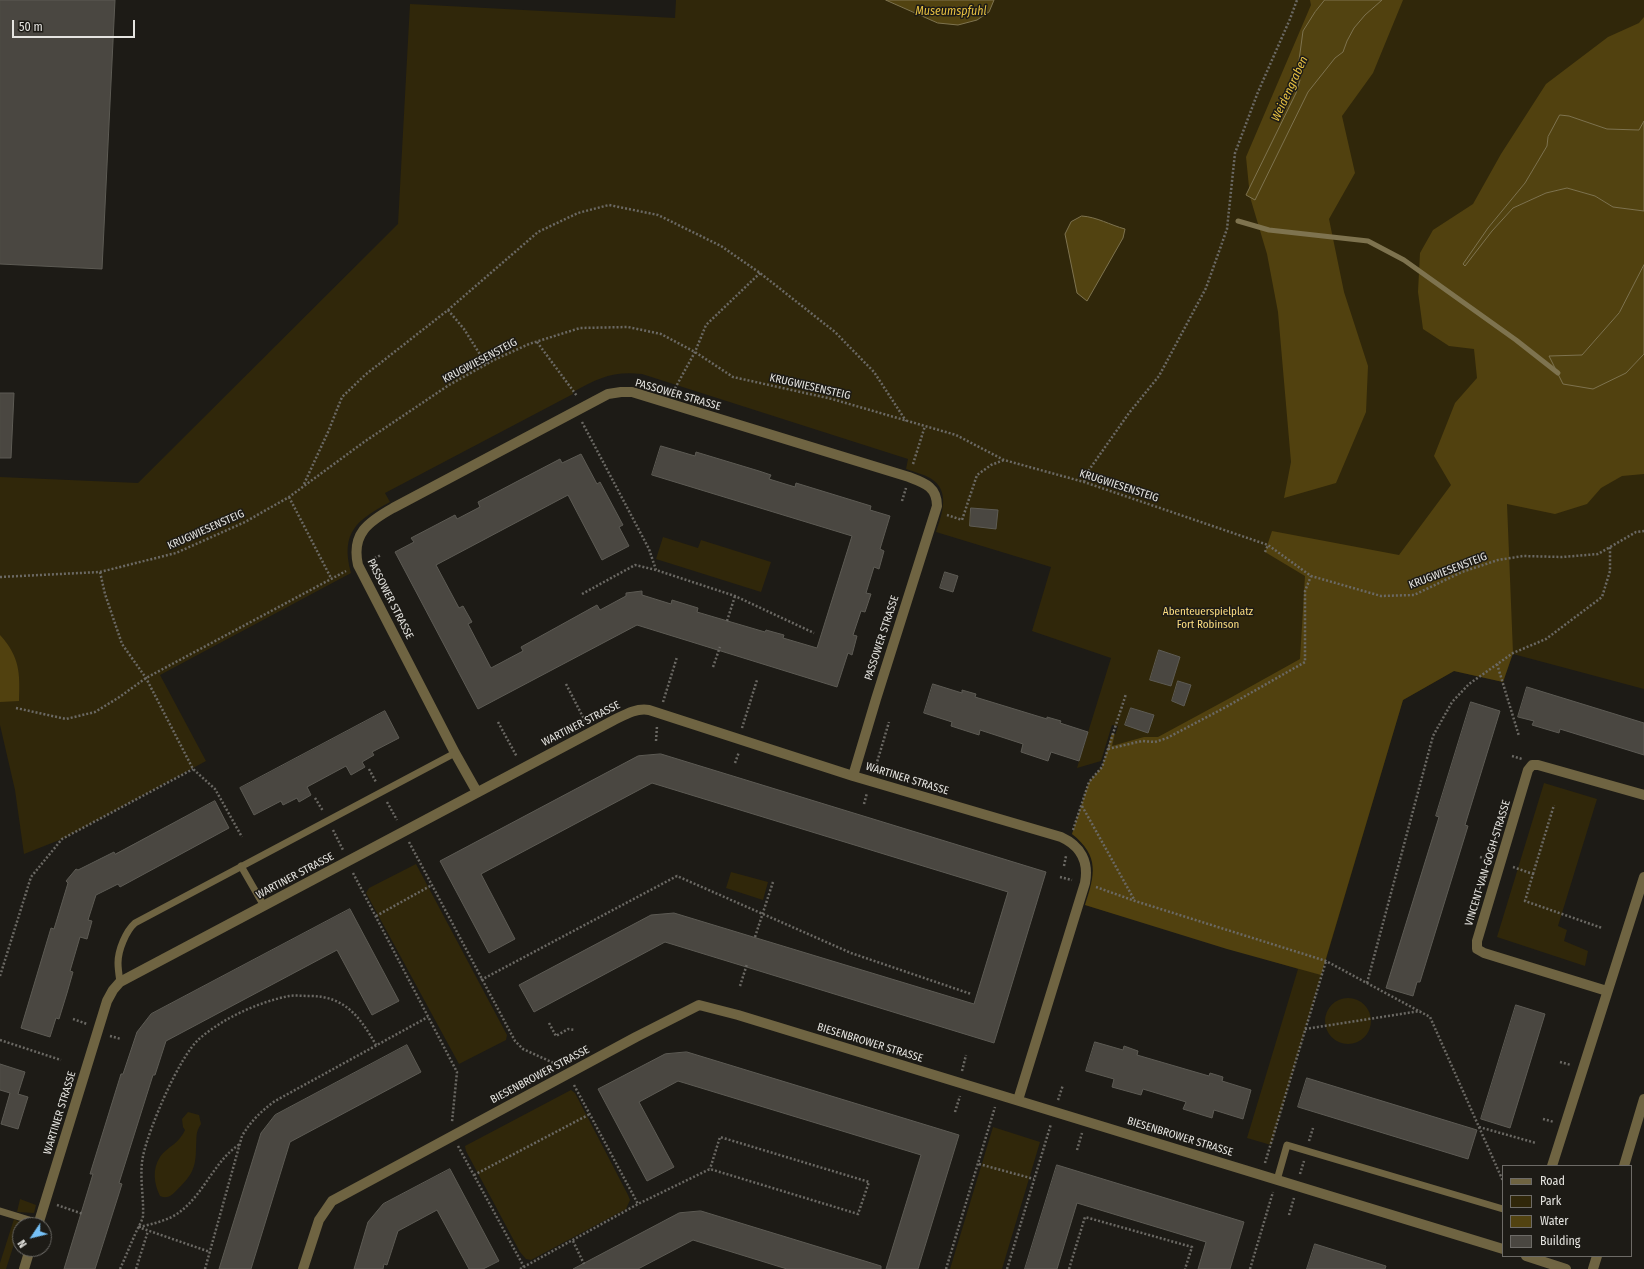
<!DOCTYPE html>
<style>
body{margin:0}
#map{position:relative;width:1644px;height:1269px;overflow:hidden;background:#1d1b16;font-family:"Fira Sans Condensed",sans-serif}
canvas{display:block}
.legend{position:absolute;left:1502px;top:1165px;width:130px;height:92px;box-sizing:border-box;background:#1d1b16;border:1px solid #6d6b67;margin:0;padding:5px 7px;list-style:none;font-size:12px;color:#e5e4e0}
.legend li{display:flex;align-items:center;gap:8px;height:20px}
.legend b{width:20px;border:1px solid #6d6b67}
.north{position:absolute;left:12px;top:1217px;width:40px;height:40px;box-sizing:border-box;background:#1d1b16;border:1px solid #6d6b67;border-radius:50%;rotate:235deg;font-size:11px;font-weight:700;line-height:16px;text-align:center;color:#e5e4e0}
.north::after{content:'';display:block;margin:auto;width:14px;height:18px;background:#75c0f6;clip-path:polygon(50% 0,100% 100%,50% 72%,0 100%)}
.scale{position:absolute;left:12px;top:20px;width:123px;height:18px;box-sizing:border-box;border:2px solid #e5e4e0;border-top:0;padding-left:5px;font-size:12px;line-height:14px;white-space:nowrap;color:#e5e4e0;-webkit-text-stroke:3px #1d1b16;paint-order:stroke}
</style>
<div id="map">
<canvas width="1644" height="1269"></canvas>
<ul class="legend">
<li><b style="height:5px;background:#6f6442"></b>Road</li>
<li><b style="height:11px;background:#30270a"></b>Park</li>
<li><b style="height:11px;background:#524311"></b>Water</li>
<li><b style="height:11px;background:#4a4741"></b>Building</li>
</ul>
<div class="north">N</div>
<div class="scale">50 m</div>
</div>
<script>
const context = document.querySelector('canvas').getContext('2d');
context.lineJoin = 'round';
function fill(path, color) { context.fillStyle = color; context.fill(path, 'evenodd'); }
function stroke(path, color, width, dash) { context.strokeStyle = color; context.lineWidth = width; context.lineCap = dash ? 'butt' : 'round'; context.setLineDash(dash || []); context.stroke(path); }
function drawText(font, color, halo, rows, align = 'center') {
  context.font = font + ' "Fira Sans Condensed",sans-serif'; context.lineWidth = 3; context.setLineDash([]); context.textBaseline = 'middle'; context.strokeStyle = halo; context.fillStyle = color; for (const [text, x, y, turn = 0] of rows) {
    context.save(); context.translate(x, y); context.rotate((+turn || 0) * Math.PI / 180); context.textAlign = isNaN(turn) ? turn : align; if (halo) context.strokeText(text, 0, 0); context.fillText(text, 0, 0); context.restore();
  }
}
fill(new Path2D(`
 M 676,0 L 1644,0 L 1644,689 L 1513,654 L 1503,682 L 1454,671 L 1403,700 L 1271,1145 L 1247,1138 L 1298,969 L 1085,905 C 1095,875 1100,856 1072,834 L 1089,782 L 1102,767 L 1108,757 L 1118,726 L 1112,725 L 1101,761 L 1077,768 L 1111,658 L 1032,631 L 1051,567 L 936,532 C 942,514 951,490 930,478 C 923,474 914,472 906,469 L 908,459 L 642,374 C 612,371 599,378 573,392 L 573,394 L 385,493 L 390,502 C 357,520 340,532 351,573 L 160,675 L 206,761 L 62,839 L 24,854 L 15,790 L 0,725 L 0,477 L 138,483 L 398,224 L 410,4 L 675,18 Z
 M 663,537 L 698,548 L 701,540 L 771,562 L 761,592 L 656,559 Z
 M 1544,783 L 1597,799 L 1558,926 L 1567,930 L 1564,941 L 1588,951 L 1585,966 L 1497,937 Z
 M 416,864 L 507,1035 L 506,1040 L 459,1064 L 366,893 L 369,888 Z
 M 731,872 L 768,882 L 763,900 L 726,888 Z
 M1325 1021a23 23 0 1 1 46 0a23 23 0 1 1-46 0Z
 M 571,1090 L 575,1093 L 628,1195 L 630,1200 L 626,1209 L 531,1260 L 526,1259 L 520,1252 L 466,1151 L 465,1146 Z
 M 188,1112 L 199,1115 L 201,1124 C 195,1133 197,1137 196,1147 C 196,1170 191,1176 176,1191 C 171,1196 167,1199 160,1196 C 154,1184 152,1169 160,1157 C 168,1146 178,1145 185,1130 L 183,1127 L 182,1119 Z
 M 993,1127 L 1040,1142 L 1002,1269 L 950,1269 Z
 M 20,1199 L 36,1205 L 34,1213 L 17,1212 Z
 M 14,1219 L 25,1225 L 20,1225 L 20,1240 L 16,1238 L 6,1269 L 0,1269 L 0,1263 Z`), '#30270a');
fill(new Path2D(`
 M 1310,0 L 1403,0 L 1373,73 L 1342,116 L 1355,173 L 1329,219 L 1344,292 L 1368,366 L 1366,412 L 1336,483 L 1284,498 L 1291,462 L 1278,312 L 1267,254 L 1250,197 L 1246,157 L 1311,5 Z
 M 1644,17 L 1644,121 L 1639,130 L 1607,129 L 1569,116 L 1548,137 L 1547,146 L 1525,183 L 1488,228 L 1492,231 L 1513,208 L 1546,193 L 1567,188 L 1595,196 L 1613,207 L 1644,211 L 1644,265 L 1619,313 L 1582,355 L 1550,357 L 1626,373 L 1644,354 L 1644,474 L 1622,476 L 1601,488 L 1587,504 L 1555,514 L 1507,504 L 1513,653 L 1503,682 L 1454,671 L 1403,700 L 1321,975 L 1227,949 L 1085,905 C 1095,875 1100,856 1072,834 L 1089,782 L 1102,767 L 1112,733 L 1115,734 L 1112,746 L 1144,737 L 1158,737 L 1230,698 L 1300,659 L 1305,576 L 1265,552 L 1272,531 L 1399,555 L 1451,485 L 1434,456 L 1455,403 L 1477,378 L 1474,349 L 1449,346 L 1423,329 L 1418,292 L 1420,253 L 1433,230 L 1473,204 L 1501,154 L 1546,84 L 1608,37 L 1639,23 Z
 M 0,635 C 20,657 20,673 19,701 L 0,702 Z`), '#51410f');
const water = new Path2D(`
 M 886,0 L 994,0 L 989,12 L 977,20 L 958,25 L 938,23 Z
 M 1325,0 L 1382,0 L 1365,15 L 1354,28 L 1347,41 L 1343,52 L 1335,58 L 1308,92 L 1255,200 L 1246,195 L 1296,93 L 1300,80 L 1297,75 L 1303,31 L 1315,12 Z
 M 1560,115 L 1569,116 L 1607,129 L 1639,130 L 1644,121 L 1644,211 L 1613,207 L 1595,196 L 1567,188 L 1546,193 L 1513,208 L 1492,231 L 1465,266 L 1463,264 L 1488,228 L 1525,183 L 1547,146 L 1548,137 Z
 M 1082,216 C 1097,217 1110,225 1125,229 L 1123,238 L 1087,301 L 1077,293 L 1065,234 L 1071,222 Z
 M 1644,265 L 1644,354 L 1626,373 L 1593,389 L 1563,384 L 1549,356 L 1582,355 L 1619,313 Z`);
fill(water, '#524311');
stroke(water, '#7e734f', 1);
stroke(new Path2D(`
 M 1238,221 L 1269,230 L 1368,241 L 1404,260 L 1516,340 L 1558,373`), '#7e734f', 5);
const building = new Path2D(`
 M 0,0 L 115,0 L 102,269 L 0,264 Z
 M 0,393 L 14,393 L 11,458 L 0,458 Z
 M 661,446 L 695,456 L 696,452 L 759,471 L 771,475 L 769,479 L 795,487 L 796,483 L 871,506 L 870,510 L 890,516 L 880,549 L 884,551 L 879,569 L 874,567 L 866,593 L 871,594 L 865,612 L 861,611 L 853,635 L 857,636 L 852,655 L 848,653 L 837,687 L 637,625 L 478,709 L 395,552 L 414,542 L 411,538 L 455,515 L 457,519 L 480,507 L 478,502 L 516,482 L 560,459 L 562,463 L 581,454 L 597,484 L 600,482 L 623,525 L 619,527 L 629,546 L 602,560 L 568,495 L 436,565 L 459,608 L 463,606 L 472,622 L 468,624 L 491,668 L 523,651 L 521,647 L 597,605 L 600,610 L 626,596 L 626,593 L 642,591 L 642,595 L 671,604 L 672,600 L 698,608 L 697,612 L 765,632 L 766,630 L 784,635 L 783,638 L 817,648 L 852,536 L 652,475 Z
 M 971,508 L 998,510 L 996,529 L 970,526 Z
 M 945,572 L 958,576 L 953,592 L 940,588 Z
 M 1159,650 L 1180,657 L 1171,686 L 1150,680 Z
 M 1178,681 L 1191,685 L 1184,706 L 1172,701 Z
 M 933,684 L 962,693 L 962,690 L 976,694 L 975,697 L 1047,719 L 1047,717 L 1061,721 L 1060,723 L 1088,732 L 1079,761 L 1051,752 L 1048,761 L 1021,752 L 1023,744 L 980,730 L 979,735 L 951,726 L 952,722 L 924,713 Z
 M 1527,687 L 1644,723 L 1644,755 L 1560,729 L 1559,733 L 1532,725 L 1534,721 L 1518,717 Z
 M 1471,702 L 1500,711 L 1465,825 L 1468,826 L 1420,982 L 1417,982 L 1413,996 L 1386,988 L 1439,817 L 1436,816 Z
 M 1131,708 L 1154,715 L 1148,733 L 1125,725 Z
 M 385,711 L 399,738 L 372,752 L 374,755 L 362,762 L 365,767 L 351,775 L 346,766 L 307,787 L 311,795 L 299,802 L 297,798 L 283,805 L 281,801 L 254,815 L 240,788 Z
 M 661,754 L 1046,872 L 994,1043 L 665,942 L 534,1012 L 519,985 L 651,915 L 674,913 L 974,1004 L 1008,892 L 652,783 L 481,874 L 515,939 L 489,953 L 440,861 L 638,756 Z
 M 215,801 L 229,828 L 120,887 L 118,884 L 96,895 L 88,920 L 92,921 L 87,939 L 80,937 L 70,971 L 73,972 L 67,993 L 59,1019 L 56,1018 L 50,1037 L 21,1028 L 51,928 L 54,929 L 68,883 L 66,881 L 76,869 L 78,870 L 114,852 L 115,854 Z
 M 350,909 L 399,1001 L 372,1015 L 337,950 L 166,1041 L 155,1075 L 153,1075 L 119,1183 L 122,1184 L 95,1269 L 64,1269 L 93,1174 L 90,1174 L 121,1074 L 123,1074 L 137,1032 L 151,1014 Z
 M 1516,1005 L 1545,1014 L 1510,1128 L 1481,1119 Z
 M 1095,1042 L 1123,1050 L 1124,1046 L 1138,1051 L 1137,1055 L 1209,1076 L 1210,1073 L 1223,1077 L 1222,1081 L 1251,1090 L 1243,1119 L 1214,1110 L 1212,1118 L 1183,1109 L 1186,1102 L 1143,1089 L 1141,1095 L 1112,1087 L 1114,1079 L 1086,1071 Z
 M 407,1045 L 421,1072 L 290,1142 L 251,1269 L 219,1269 L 261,1133 L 275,1115 Z
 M 687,1052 L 959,1135 L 918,1269 L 886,1269 L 921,1155 L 678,1081 L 639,1102 L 674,1167 L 647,1181 L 598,1089 L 665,1054 Z
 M 0,1064 L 25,1072 L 18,1094 L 28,1097 L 18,1129 L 1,1124 L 10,1093 L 0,1090 Z
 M 1307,1078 L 1477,1130 L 1468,1159 L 1298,1107 Z
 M 1057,1165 L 1244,1222 L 1230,1269 L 1198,1269 L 1206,1242 L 1077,1203 L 1057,1269 L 1025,1269 Z
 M 450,1169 L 499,1261 L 483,1269 L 469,1269 L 437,1210 L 398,1231 L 387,1265 L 384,1264 L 383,1269 L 354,1269 L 368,1222 L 383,1204 Z
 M 701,1211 L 881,1266 L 881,1269 L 787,1269 L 693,1240 L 638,1269 L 573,1269 L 679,1213 Z
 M 1315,1244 L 1386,1266 L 1385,1269 L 1307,1269 Z`);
fill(building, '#4a4741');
stroke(building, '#5d5b54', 1);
stroke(new Path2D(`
 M 448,310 L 464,329 L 486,364
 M 537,342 L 577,396
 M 673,392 L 695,352 L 706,325 L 760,273
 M 582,422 L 649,549 L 656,570
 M 913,464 L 925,426
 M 1084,482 L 1089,470 L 1129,413 L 1159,376 L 1206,288 L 1227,229 L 1235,153 L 1258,92 L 1290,19 L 1297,0
 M 304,484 L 328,432 L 342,397 L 365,375 L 448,310 L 538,232 L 578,213 L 609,205 L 658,215 L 721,246 L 760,273 L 835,332 L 874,372 L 906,421
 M 289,497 L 331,578
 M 902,501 L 906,488
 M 947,515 L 962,520 L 977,475 L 991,465 L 1004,460
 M 1265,552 L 1268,545
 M 371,560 L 381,555
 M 100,572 L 105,594 L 122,644 L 146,678 L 193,769 L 215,789 L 242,837
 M 0,577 L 100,572 L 176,553 L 245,522 L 289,497 L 364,442 L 449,385 L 494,360 L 529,344 L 580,328 L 628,327 L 661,334 L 695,352 L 733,377 L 832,399 L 956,435 L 1004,460 L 1084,482 L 1268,545 L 1311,576 L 1381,596 L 1414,595 L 1462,572 L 1498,560 L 1523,556 L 1562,557 L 1598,554 L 1636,532 L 1644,531
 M 582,594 L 635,565 L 656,570 L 735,596 L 814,633
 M 727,621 L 735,596
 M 1497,664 L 1519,736
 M 713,667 L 720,647
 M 566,684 L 585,721
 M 663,702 L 677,657
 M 16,708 L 66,719 L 95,712 L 118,698 L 146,678 L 346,571
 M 498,722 L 517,757
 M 742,728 L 757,680
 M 656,741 L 657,726
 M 1108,749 L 1142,741 L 1155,742 L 1167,738 L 1226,707 L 1305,662 L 1305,591 L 1311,576
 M 1512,756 L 1522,759
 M 735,763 L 739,752
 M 369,769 L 376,782
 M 875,769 L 889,722
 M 315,798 L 323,811
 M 387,802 L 397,820
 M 864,804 L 867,793
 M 1082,806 L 1135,901
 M 333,830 L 343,850
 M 1073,830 L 1089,782 L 1102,767 L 1126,694
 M 409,842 L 515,1041 L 523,1049 L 558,1065
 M 1480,857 L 1489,860
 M 1064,866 L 1066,856
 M 1513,867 L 1533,874 L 1525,901 L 1602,928
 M 353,873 L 457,1072 L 452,1122
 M 1533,874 L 1554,805
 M 1060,877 L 1072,880
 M 1096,887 L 1135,901 L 1326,961 L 1430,1017 L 1503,1181
 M 376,916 L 432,885
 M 755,937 L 773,882
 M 0,976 L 31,877 L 62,839 L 193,769
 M 481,980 L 677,876 L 851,953 L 971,994
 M 1367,983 L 1433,736 L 1452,702 L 1469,684 L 1513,653 L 1546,639 L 1602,597 L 1610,571 L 1610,547
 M 740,986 L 747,964
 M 73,1019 L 87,1024
 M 549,1023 L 556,1036 L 568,1029 L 575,1030
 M 1305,1029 L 1420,1011
 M 110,1036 L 121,1039
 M 0,1040 L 61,1060
 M 1560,1062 L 1571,1065
 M 962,1071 L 966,1055
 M 574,1085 L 638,1204
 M 1058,1100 L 1063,1085
 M 955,1112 L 960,1096
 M 1543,1119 L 1554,1122
 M 1479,1127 L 1536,1143
 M 1309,1141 L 1313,1128
 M 458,1146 L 524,1267
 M 1077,1150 L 1082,1133
 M 1265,1163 L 1326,961
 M 979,1164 L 1034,1179
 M 1300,1174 L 1304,1161
 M 474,1175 L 590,1114
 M 57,1205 L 83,1214
 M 1289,1215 L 1294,1198
 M 138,1227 L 210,1252
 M 139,1227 C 153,1224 170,1220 181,1211 C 205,1192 215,1160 240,1144
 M 573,1241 L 584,1264
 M 120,1269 C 126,1256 131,1243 137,1230 C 139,1226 142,1221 143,1216 C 144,1196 139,1176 143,1156 C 149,1128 179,1057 199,1039 C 223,1018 259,1002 289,996 C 296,995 303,996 310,996 C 345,996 360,1017 376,1045
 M 136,1269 L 148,1231
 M 205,1269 L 242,1136 C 251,1121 261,1111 275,1101 L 428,1017
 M 520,1269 L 638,1204 L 710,1169 L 858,1214 L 869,1182 L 720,1137 L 710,1169
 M 946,1269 L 995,1107
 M 1007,1269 L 1051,1124
 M 1069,1269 L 1085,1217 L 1192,1247 L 1185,1269
 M 1250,1269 L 1273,1192`), '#6b6964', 2.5, [2, 2]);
stroke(new Path2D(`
 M 241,866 L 264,906
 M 120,982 C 119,975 118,969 118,963 C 118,950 126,931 135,923 L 455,753
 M 1277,1180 L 1287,1145 L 1503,1209
 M 0,1211 L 39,1223`), '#6f6442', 7);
stroke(new Path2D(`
 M 477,792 L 455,753 L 358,565 C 351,534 368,522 393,508 L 608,394 L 621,392 L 632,392 L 909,477 C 925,483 937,487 937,506 L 876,699 L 853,776
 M 1607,991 L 1484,953 L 1477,949 L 1477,941 L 1528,770 L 1532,765 L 1538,765 L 1644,795
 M 1552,1166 L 1644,877
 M 38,1225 L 107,1001 L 113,990 L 120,982 L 614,720 C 626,714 636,708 649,710 L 853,776 L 1061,837 C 1081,846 1089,862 1085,883 L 1018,1100
 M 1526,1256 L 1566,1269
 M 24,1269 L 30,1249
 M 303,1269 L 319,1220 L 332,1201 L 636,1037 L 699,1005 L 738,1015 L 1503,1249`), '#6f6442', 10);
stroke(new Path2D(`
 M 1624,1166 L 1644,1099
 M 1593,1269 L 1597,1256`), '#6f6442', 10);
drawText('11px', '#e5e4e0', '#1d1b16', [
 ["KRUGWIESENSTEIG",480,361,-28],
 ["KRUGWIESENSTEIG",810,387,13],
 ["PASSOWER STRASSE",678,395,16],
 ["KRUGWIESENSTEIG",1119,486,18],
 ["KRUGWIESENSTEIG",206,530,-24],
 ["KRUGWIESENSTEIG",1448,571,-21],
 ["PASSOWER STRASSE",390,599,63],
 ["PASSOWER STRASSE",882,638,-72],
 ["WARTINER STRASSE",581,724,-27],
 ["WARTINER STRASSE",907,779,17],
 ["VINCENT-VAN-GOGH-STRASSE",1488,863,-73],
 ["WARTINER STRASSE",295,876,-28],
 ["BIESENBROWER STRASSE",870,1043,17],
 ["BIESENBROWER STRASSE",540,1075,-28],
 ["WARTINER STRASSE",60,1113,-73],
 ["BIESENBROWER STRASSE",1180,1137,17]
]);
drawText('11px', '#fbdc80', '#1d1b16', [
 ["Abenteuerspielplatz",1208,612],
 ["Fort Robinson",1208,625]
]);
drawText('italic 12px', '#e7c041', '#1d1b16', [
 ["Museumspfuhl",951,12],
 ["Weidengraben",1290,89,-65]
]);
</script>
